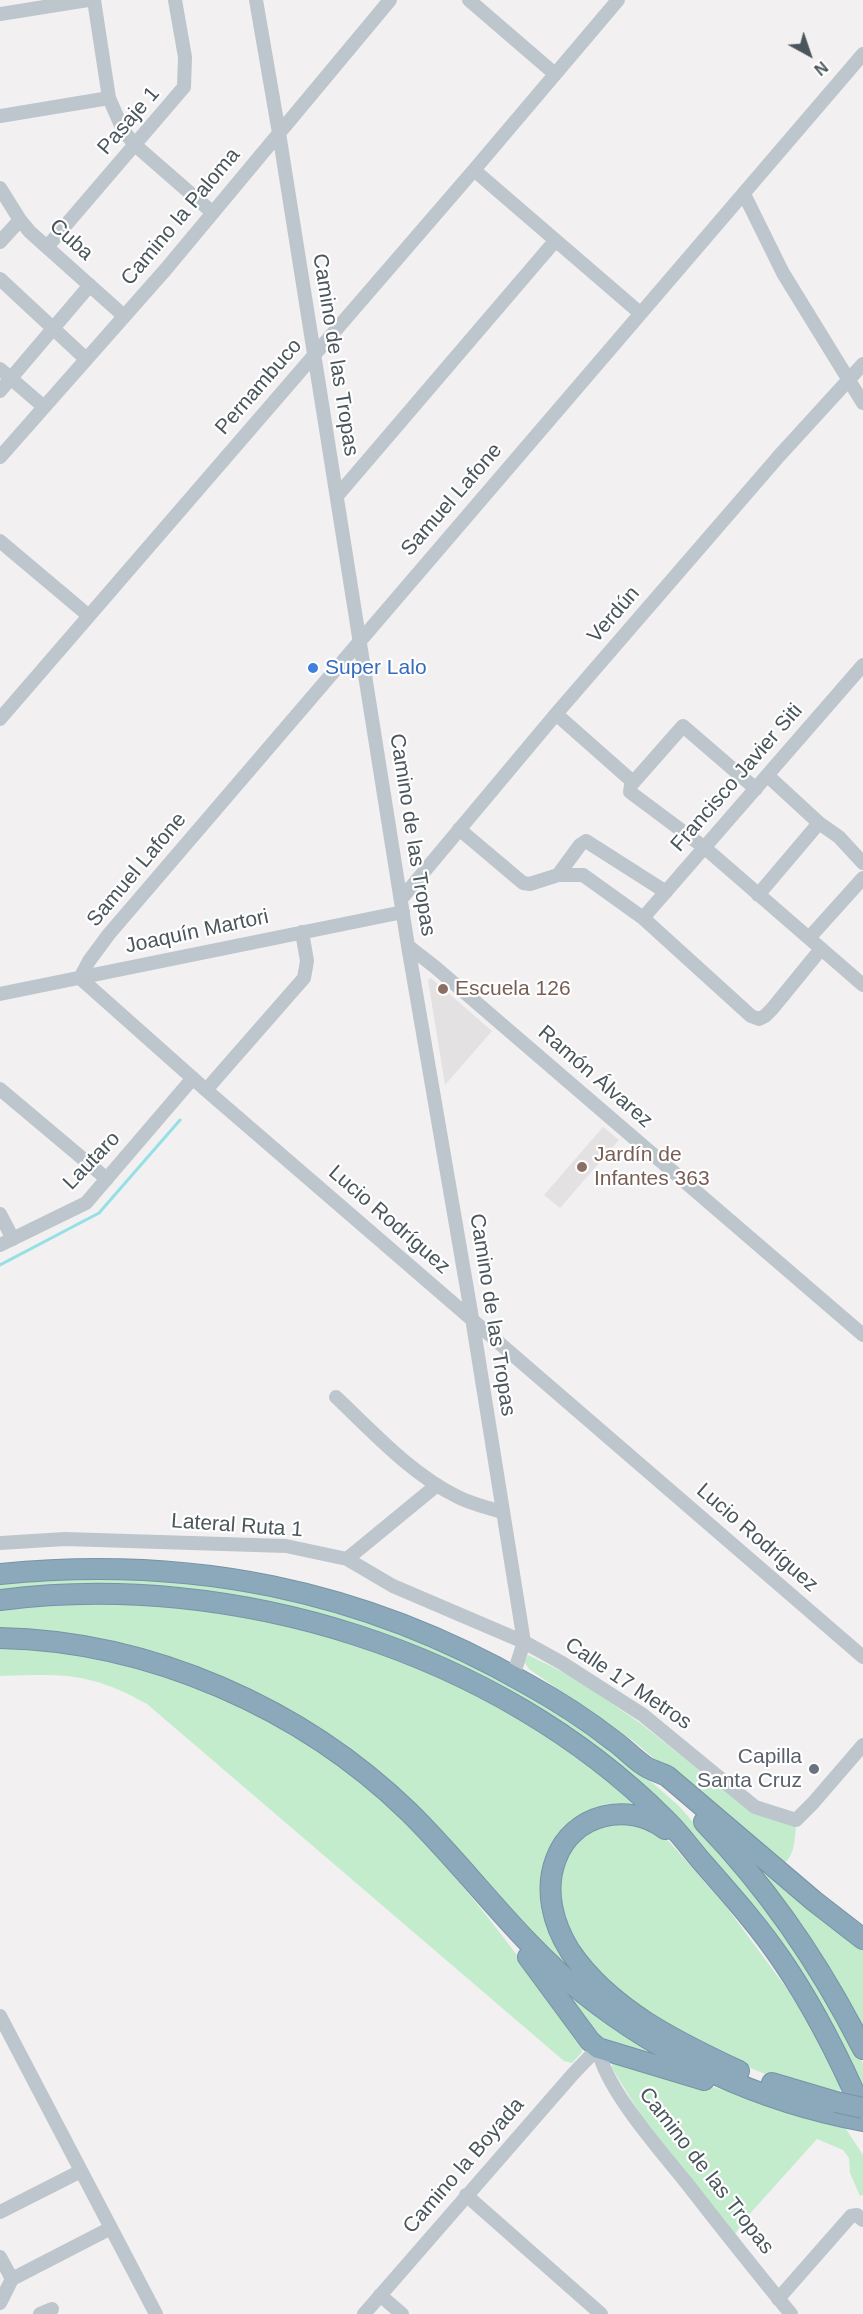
<!DOCTYPE html>
<meta charset="utf-8">
<style>
body{margin:0}
#map{position:relative;width:863px;height:2314px;overflow:hidden;background:#f2f0f1;font-family:Helvetica,sans-serif}
canvas{display:block}
.north{position:absolute;left:779px;top:24px;width:60px;height:60px;-webkit-text-stroke:4px #fff;paint-order:stroke;rotate:140deg;font-size:16px;font-weight:700;line-height:24px;text-align:center;color:#4a565c}
.north::after{content:'';display:block;margin:auto;width:21px;height:27px;background:#4a565c;clip-path:polygon(50% 0,100% 100%,50% 72%,0 100%)}
</style>
<div id="map">
<canvas width="863" height="2314"></canvas>
<div class="north">N</div>
</div>
<script>
const context = document.querySelector('canvas').getContext('2d');
context.lineJoin = 'round';
function fill(path, color) { context.fillStyle = color; context.fill(path, 'evenodd'); }
function stroke(path, color, width, dash) { context.strokeStyle = color; context.lineWidth = width; context.lineCap = dash ? 'butt' : 'round'; context.setLineDash(dash || []); context.stroke(path); }
function drawText(font, color, halo, rows, align = 'center') {
  context.font = font + ' Helvetica,sans-serif'; context.lineWidth = 4.5; context.setLineDash([]); context.textBaseline = 'middle'; context.strokeStyle = halo; context.fillStyle = color; for (const [text, x, y, turn = 0] of rows) {
    context.save(); context.translate(x, y); context.rotate((+turn || 0) * Math.PI / 180); context.textAlign = isNaN(turn) ? turn : align; if (halo) context.strokeText(text, 0, 0); context.fillText(text, 0, 0); context.restore();
  }
}
fill(new Path2D(`
 M 431,978 L 492,1031 L 445,1085 L 428,980 Z
 M 603,1127 L 619,1140 L 560,1208 L 544,1195 Z`), '#e3e1e2');
fill(new Path2D(`
 M 21,1577 L 200,1580 L 347,1611 L 484,1667 L 609,1745 L 679,1806 L 779,1920 L 857,2050 L 863,2064 L 863,2095 L 746,1897 L 690,1835 L 479,1679 L 176,1588 L 85,1585 L 0,1592 L 0,1580 Z
 M 118,1602 C 278,1609 434,1656 566,1749 C 591,1768 618,1786 641,1809 C 632,1811 619,1808 609,1808 C 570,1810 539,1858 544,1895 C 547,1911 549,1928 558,1943 C 604,2027 753,2089 843,2110 L 843,2112 C 725,2087 616,2024 533,1937 C 483,1885 440,1828 385,1781 C 278,1690 140,1637 0,1631 L 0,1609 L 51,1603 Z
 M 0,1648 C 60,1649 117,1661 173,1680 C 238,1702 300,1733 353,1776 C 444,1850 511,1948 581,2040 L 582,2052 L 572,2063 L 564,2061 L 147,1704 C 90,1672 63,1674 0,1676 Z
 M 528,1655 L 569,1675 L 605,1699 L 640,1723 L 747,1808 L 792,1824 L 796,1828 C 794,1842 795,1856 782,1865 L 632,1740 L 529,1669 L 524,1662 Z
 M 623,1819 L 665,1837 L 725,1905 L 790,1993 L 824,2049 L 840,2082 L 841,2090 L 831,2092 L 779,2080 L 713,2052 L 685,2037 L 608,1985 L 568,1936 L 556,1882 L 577,1837 Z
 M 753,1864 L 818,1918 L 863,1950 L 863,2031 L 823,1959 Z
 M 546,1969 L 677,2062 L 602,2043 Z
 M 622,2058 L 846,2129 L 863,2155 L 863,2195 L 860,2196 L 850,2173 L 849,2158 L 843,2150 L 817,2139 L 746,2218 L 735,2234 L 642,2117 L 612,2068 L 612,2062 Z`), '#c3eccd');
stroke(new Path2D(`
 M 0,1265 L 99,1213 L 180,1120`), '#94e0e5', 3);
const highway = new Path2D(`
 M 0,1574 C 189,1555 362,1589 527,1684 C 558,1701 587,1720 614,1741 C 624,1748 632,1757 642,1764 C 649,1770 659,1772 667,1776 L 814,1901 L 863,1939
 M 0,1600 C 233,1570 496,1651 664,1818 C 678,1831 690,1848 703,1863 C 730,1894 758,1925 781,1959 C 814,2007 840,2059 863,2112
 M 0,1638 C 150,1641 302,1708 409,1812 C 469,1871 517,1940 583,1993 C 664,2058 761,2102 863,2121
 M 704,1822 C 769,1889 821,1966 863,2049
 M 665,1829 C 628,1801 572,1814 556,1859 C 544,1890 553,1924 570,1951 C 609,2009 677,2042 739,2071
 M 528,1957 L 590,2041 L 598,2048 L 704,2080
 M 772,2083 L 836,2102`);
stroke(highway, '#7794a6', 22);
stroke(new Path2D(`
 M 94,0 L 109,98 L 123,130 L 135,145 L 213,213
 M 256,0 L 279,133 L 408,946 L 472,1318 L 524,1642 L 513,1676
 M 469,0 L 555,74
 M 0,14 L 88,0
 M 863,54 L 109,934 L 89,961 L 80,978 L 206,1090 L 863,1657
 M 0,116 L 109,98
 M 474,170 L 640,313
 M 0,188 L 20,220 L 30,232 L 124,316
 M 744,194 L 783,273 L 863,403
 M 0,242 L 20,220
 M 47,247 L 184,87 L 185,57 L 175,0
 M 0,279 L 86,359
 M 0,369 L 44,407
 M 0,391 L 90,285
 M 0,457 L 166,269 L 390,0
 M 337,496 L 555,241
 M 0,541 L 89,616
 M 556,714 L 633,782
 M 0,719 L 474,170 L 618,0
 M 768,776 L 819,823 L 839,837 L 863,863
 M 756,789 L 683,726 L 631,785 L 630,792 L 705,848 L 863,985
 M 459,829 L 523,883 L 530,884 L 558,875 L 583,875 L 643,918 L 751,1016 L 759,1019 L 765,1016 L 772,1009 L 821,949
 M 558,875 L 580,845 L 586,841 L 666,892
 M 758,895 L 819,823
 M 402,898 L 556,714 L 779,456 L 863,364
 M 643,918 L 863,665
 M 809,938 L 863,878
 M 408,946 L 435,967 L 863,1335
 M 0,994 L 403,912
 M 0,1089 L 107,1179
 M 206,1090 L 304,978 L 307,961 L 302,932
 M 0,1214 L 13,1239
 M 0,1245 L 86,1203 L 193,1078
 M 336,1397 C 374,1433 411,1474 458,1497 C 472,1504 488,1508 503,1512
 M 0,1543 L 65,1539 L 286,1546 L 347,1559 L 393,1586 L 524,1642 L 562,1663 L 643,1715 L 755,1807 L 796,1820 L 813,1803 L 863,1745
 M 347,1559 L 437,1485
 M 0,2016 L 156,2314
 M 598,2048 C 604,2087 660,2150 685,2181 C 720,2226 755,2270 791,2314
 M 466,2195 L 601,2314
 M 0,2212 L 81,2171
 M 0,2257 L 12,2279
 M 380,2295 L 402,2314
 M 778,2299 L 851,2216 L 857,2215 L 863,2220
 M 0,2303 L 12,2279 L 111,2228
 M 40,2314 L 52,2309
 M 364,2314 L 573,2074 L 598,2048`), '#bdc6cc', 14);
stroke(highway, '#8ca9bb', 20);
const highwayBridge = new Path2D(`
 M 836,2102 L 863,2108`);
stroke(highwayBridge, '#7794a6', 22, []);
stroke(highwayBridge, '#8ca9bb', 20);
for (const [x, y, r, color] of [
 [313,668,6,"#3f7fe0"],
 [443,989,6,"#8d6e63"],
 [582,1167,6,"#8d6e63"],
 [814,1769,6,"#6b7280"]
]) { const dot = new Path2D(); dot.arc(x, y, r, 0, 2 * Math.PI); context.fillStyle = color; context.fill(dot); stroke(dot, '#fff', 2); }
drawText('21px', '#4a565c', '#fff', [
 ["Pasaje 1",129,121,-49],
 ["Camino la Paloma",181,217,-50],
 ["Cuba",71,240,42],
 ["Camino de las Tropas",335,355,81],
 ["Pernambuco",259,387,-49],
 ["Samuel Lafone",452,500,-49],
 ["Verdún",614,615,-49],
 ["Francisco Javier Siti",737,778,-49],
 ["Camino de las Tropas",412,835,81],
 ["Samuel Lafone",137,870,-50],
 ["Joaquín Martori",197,932,-12],
 ["Ramón Álvarez",595,1077,41],
 ["Lautaro",92,1161,-46],
 ["Lucio Rodríguez",389,1220,41],
 ["Camino de las Tropas",492,1315,81],
 ["Lateral Ruta 1",237,1526,4],
 ["Lucio Rodríguez",757,1538,41],
 ["Calle 17 Metros",628,1684,34],
 ["Camino la Boyada",464,2166,-49],
 ["Camino de las Tropas",706,2171,52]
]);
drawText('21px', '#366cbe', '#fff', [
 ["Super Lalo",325,668]
], 'left');
drawText('21px', '#785e54', '#fff', [
 ["Escuela 126",455,989],
 ["Jardín de",594,1155],
 ["Infantes 363",594,1179]
], 'left');
drawText('21px', '#5b616d', '#fff', [
 ["Capilla",802,1757],
 ["Santa Cruz",802,1781]
], 'right');
</script>
